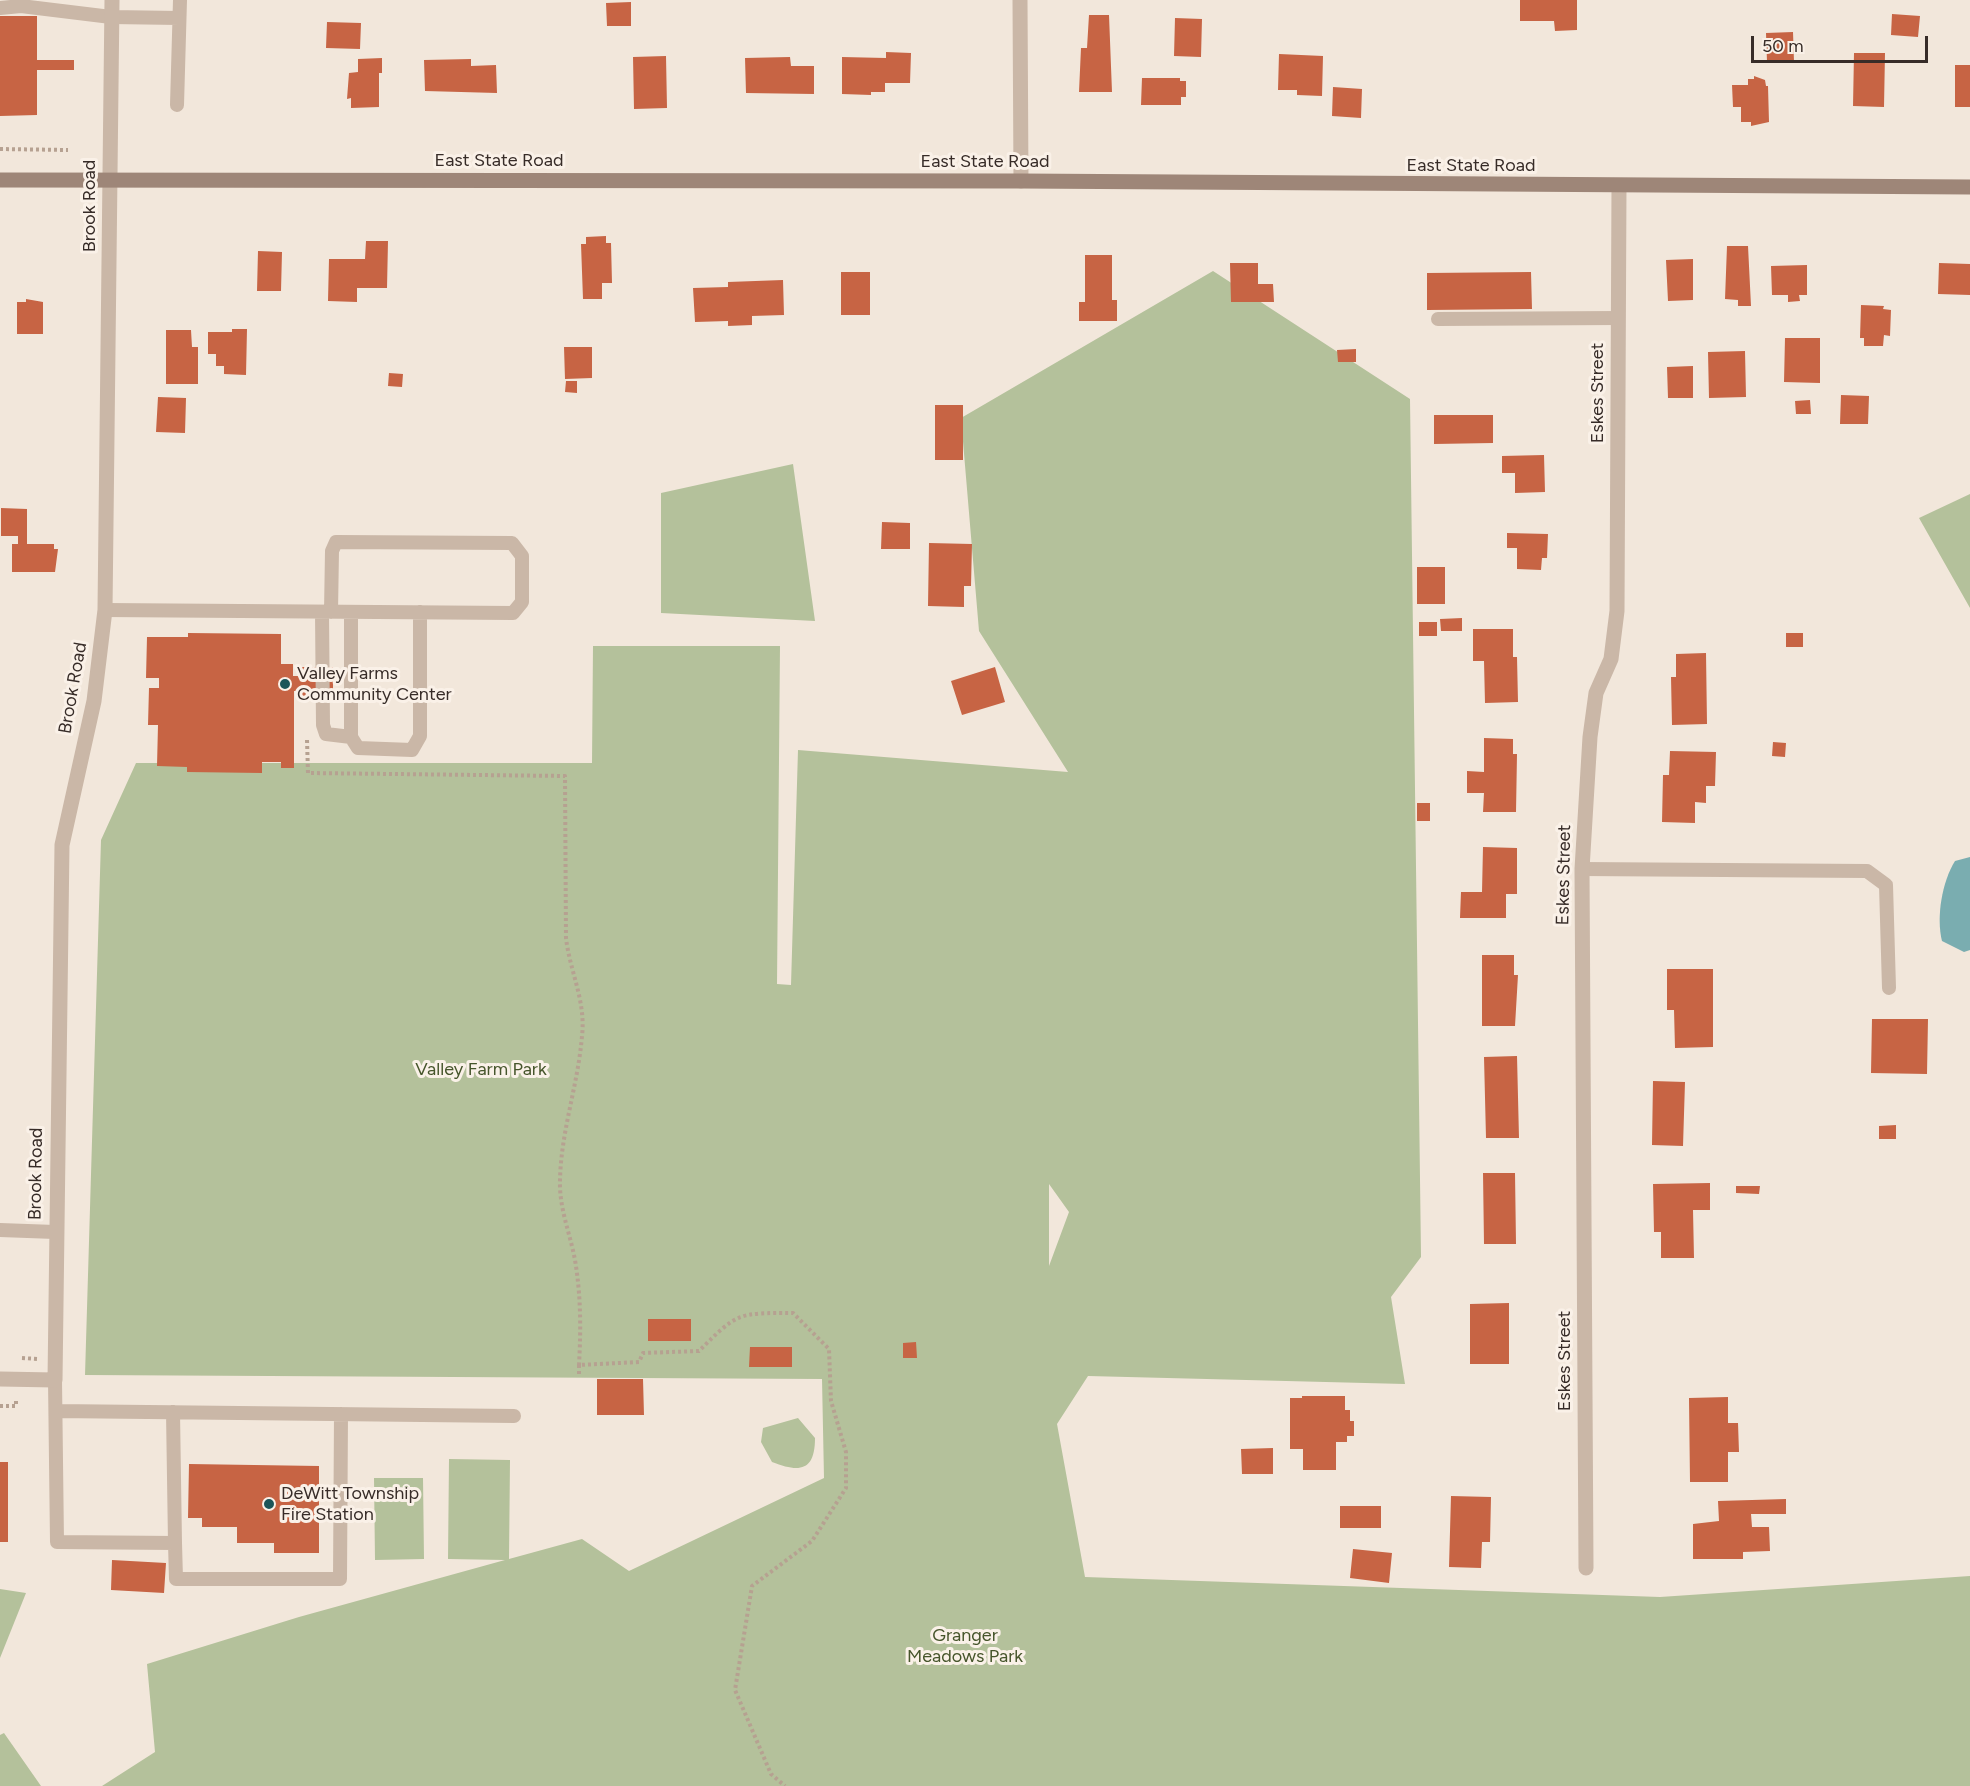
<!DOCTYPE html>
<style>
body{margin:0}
#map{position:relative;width:1970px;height:1786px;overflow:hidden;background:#f2e7db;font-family:Figtree,sans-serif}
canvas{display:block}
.scale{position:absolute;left:1751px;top:36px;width:177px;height:27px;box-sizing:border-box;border:3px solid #372c28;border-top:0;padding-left:8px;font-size:18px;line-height:21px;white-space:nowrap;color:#372c28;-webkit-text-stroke:4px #faf1e8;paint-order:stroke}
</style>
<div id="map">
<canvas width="1970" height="1786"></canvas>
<div class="scale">50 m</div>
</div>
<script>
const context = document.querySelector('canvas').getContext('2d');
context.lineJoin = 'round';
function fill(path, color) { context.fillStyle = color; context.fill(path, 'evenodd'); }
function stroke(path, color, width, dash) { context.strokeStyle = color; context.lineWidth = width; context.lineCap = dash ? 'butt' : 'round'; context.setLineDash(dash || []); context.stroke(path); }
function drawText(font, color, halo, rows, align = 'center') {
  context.font = font + ' Figtree,sans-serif'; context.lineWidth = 6; context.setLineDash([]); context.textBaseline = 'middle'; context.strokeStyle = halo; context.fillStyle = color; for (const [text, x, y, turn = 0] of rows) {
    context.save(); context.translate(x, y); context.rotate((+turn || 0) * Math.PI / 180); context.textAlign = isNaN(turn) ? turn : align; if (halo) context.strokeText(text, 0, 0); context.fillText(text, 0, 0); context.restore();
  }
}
fill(new Path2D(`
 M 1213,271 L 1410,399 L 1421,1257 L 1391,1297 L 1405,1384 L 1088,1376 L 1057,1424 L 1085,1577 L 1660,1597 L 1970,1576 L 1970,1786 L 102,1786 L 155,1752 L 147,1664 L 299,1617 L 505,1560 L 448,1559 L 449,1459 L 510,1460 L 509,1559 L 582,1539 L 629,1571 L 824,1478 L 822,1379 L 85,1375 L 101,840 L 136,763 L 592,763 L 593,646 L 780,646 L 777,984 L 791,985 L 798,750 L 1068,772 L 979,631 L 961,418 ZM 1049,1184 L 1069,1212 L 1049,1266 Z
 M 793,464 L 815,621 L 661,613 L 661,493 Z
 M 1970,494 L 1970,608 L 1919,518 Z
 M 798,1418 L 815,1438 C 815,1471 800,1473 772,1462 L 761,1442 L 763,1428 Z
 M 374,1478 L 423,1478 L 424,1559 L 375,1560 Z
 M 0,1589 L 26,1593 L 0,1658 Z
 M 4,1733 L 41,1786 L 0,1786 L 0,1735 Z`), '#b4c19b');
fill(new Path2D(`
 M 1970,857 L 1970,950 L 1964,952 L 1942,941 C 1936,917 1942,882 1955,861 Z`), '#7aadb0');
fill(new Path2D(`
 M 1520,0 L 1577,0 L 1577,30 L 1555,31 L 1554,21 L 1520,21 Z
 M 631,2 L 631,26 L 607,26 L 606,3 Z
 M 1892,14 L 1920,16 L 1918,37 L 1891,35 Z
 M 1089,15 L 1109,15 L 1112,92 L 1079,92 L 1081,48 L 1087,48 Z
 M 0,16 L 37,16 L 37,60 L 74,60 L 74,70 L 37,70 L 37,115 L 0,116 Z
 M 1175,18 L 1202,19 L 1201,57 L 1174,56 Z
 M 327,22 L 361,23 L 360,49 L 326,48 Z
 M 1793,32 L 1794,62 L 1767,62 L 1766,33 Z
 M 886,52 L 911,53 L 910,83 L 885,83 L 885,92 L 871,92 L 871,95 L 842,94 L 842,57 L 886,58 Z
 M 1854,53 L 1885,53 L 1884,107 L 1853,106 Z
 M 1279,54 L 1323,56 L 1322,96 L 1297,95 L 1297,90 L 1278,90 Z
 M 666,56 L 667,108 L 634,109 L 633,57 Z
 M 790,57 L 791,66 L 814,66 L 814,94 L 746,93 L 745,58 Z
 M 382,58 L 382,73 L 379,73 L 379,107 L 351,108 L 351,98 L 347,99 L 349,73 L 358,72 L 358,59 Z
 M 471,59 L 471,66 L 496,65 L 497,93 L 425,91 L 424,60 Z
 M 1955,65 L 1970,65 L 1970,107 L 1955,107 Z
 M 1754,76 L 1765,80 L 1766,86 L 1768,86 L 1769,122 L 1751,126 L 1751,122 L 1741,122 L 1741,107 L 1733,107 L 1732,85 L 1748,85 L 1748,79 L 1754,79 Z
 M 1142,78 L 1180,78 L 1180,81 L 1186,81 L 1186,97 L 1181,97 L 1181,105 L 1141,105 Z
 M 1333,87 L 1362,89 L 1361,118 L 1332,116 Z
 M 606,236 L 606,243 L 611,243 L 612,283 L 602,283 L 602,299 L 583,299 L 581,244 L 586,244 L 586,237 Z
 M 366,241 L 388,241 L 387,288 L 357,288 L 357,302 L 328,301 L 329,259 L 365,259 Z
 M 1727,246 L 1748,246 L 1751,306 L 1738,306 L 1738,300 L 1725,299 Z
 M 258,251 L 282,252 L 281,291 L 257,291 Z
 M 1085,255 L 1112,255 L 1112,300 L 1117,300 L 1117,321 L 1079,321 L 1079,302 L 1085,302 Z
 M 1693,259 L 1693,300 L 1668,301 L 1666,260 Z
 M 1230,263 L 1258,263 L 1258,284 L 1273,284 L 1274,302 L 1231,302 Z
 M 1939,263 L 1970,264 L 1970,295 L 1938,294 Z
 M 1807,265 L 1807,295 L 1799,295 L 1800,301 L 1788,302 L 1788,295 L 1772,295 L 1771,266 Z
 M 841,272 L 870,272 L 870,315 L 841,315 Z
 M 1531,272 L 1532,309 L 1427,310 L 1427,273 Z
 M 783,280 L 784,315 L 752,316 L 752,325 L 728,326 L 728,321 L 695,322 L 693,288 L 728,287 L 728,282 Z
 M 26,299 L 43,302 L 43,334 L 17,334 L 17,302 L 26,302 Z
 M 1861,305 L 1884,306 L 1883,309 L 1891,310 L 1890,336 L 1884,335 L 1883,346 L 1864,346 L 1864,338 L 1860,338 Z
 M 232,329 L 247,329 L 246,375 L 224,374 L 224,366 L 216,366 L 216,354 L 208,354 L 208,332 L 232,332 Z
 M 166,330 L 191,330 L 192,347 L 198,347 L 198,384 L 166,384 Z
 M 1785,338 L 1820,338 L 1820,383 L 1784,382 Z
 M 564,347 L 592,347 L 592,378 L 565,379 Z
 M 1356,349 L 1356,362 L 1338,362 L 1337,350 Z
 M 1745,351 L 1746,397 L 1709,398 L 1708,352 Z
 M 1693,366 L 1693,398 L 1668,398 L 1667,367 Z
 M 389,373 L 403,374 L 402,387 L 388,386 Z
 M 566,381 L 577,381 L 577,393 L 565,392 Z
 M 1841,395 L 1869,396 L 1868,424 L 1840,424 Z
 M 158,397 L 186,398 L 185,433 L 156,432 Z
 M 1810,400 L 1811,414 L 1796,414 L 1795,401 Z
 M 935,405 L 963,405 L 963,460 L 935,460 Z
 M 1434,415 L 1493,415 L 1493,443 L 1434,444 Z
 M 1544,455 L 1545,492 L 1515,493 L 1515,473 L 1502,473 L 1502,456 Z
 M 1,508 L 27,509 L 27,544 L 54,544 L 54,549 L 58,549 L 55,572 L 12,572 L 12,544 L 18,544 L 18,536 L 1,536 Z
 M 882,522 L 910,523 L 910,549 L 881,549 Z
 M 1507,533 L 1548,534 L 1547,558 L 1542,558 L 1541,570 L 1517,569 L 1517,548 L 1507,548 Z
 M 929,543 L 972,544 L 971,586 L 964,586 L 964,607 L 928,606 Z
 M 1417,567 L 1445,567 L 1445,604 L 1417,604 Z
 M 1462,618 L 1462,631 L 1441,631 L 1440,619 Z
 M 1419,622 L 1437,622 L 1437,636 L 1419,636 Z
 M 1473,629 L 1513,629 L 1513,657 L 1517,657 L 1518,702 L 1485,703 L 1484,661 L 1473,661 Z
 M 188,633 L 281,634 L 281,664 L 293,664 L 293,676 L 299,676 L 299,667 L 333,667 L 333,699 L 301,699 L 301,691 L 294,691 L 294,768 L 281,768 L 281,762 L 262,762 L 262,773 L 187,772 L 187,767 L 157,766 L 158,725 L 148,725 L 149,688 L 159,688 L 159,678 L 146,678 L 147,637 L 188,637 Z
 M 1786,633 L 1803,633 L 1803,647 L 1786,647 Z
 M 1706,653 L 1707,724 L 1672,725 L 1671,677 L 1676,677 L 1676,654 Z
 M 995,667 L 1005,702 L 962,715 L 951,681 Z
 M 1484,738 L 1513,739 L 1513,754 L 1517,754 L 1516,812 L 1483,812 L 1484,793 L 1467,793 L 1467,771 L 1484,772 Z
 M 1773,742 L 1786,743 L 1785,757 L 1772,756 Z
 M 1670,751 L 1716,752 L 1715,786 L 1706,786 L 1706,803 L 1695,802 L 1695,823 L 1662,822 L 1663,775 L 1669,775 Z
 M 1417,803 L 1430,803 L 1430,821 L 1417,821 Z
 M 1483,847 L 1517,848 L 1517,894 L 1506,894 L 1506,918 L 1460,918 L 1461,892 L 1482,892 Z
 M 1482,955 L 1514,955 L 1514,975 L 1518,975 L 1515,1026 L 1482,1026 Z
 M 1667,969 L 1713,969 L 1713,1047 L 1675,1048 L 1674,1010 L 1667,1010 Z
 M 1872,1019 L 1928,1019 L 1927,1074 L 1871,1073 Z
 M 1517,1056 L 1519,1138 L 1486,1138 L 1484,1057 Z
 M 1653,1081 L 1685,1082 L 1683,1146 L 1652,1145 Z
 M 1896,1125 L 1896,1139 L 1879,1139 L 1879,1126 Z
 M 1483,1173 L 1515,1173 L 1516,1244 L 1484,1244 Z
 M 1710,1183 L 1710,1210 L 1693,1210 L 1694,1258 L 1661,1258 L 1661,1232 L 1654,1232 L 1653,1184 Z
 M 1736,1186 L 1760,1186 L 1759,1194 L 1736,1193 Z
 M 1509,1303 L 1509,1364 L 1470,1364 L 1470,1304 Z
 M 648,1319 L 691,1319 L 691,1341 L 648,1341 Z
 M 916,1342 L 917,1358 L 903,1358 L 903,1343 Z
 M 750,1347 L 792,1347 L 792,1367 L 749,1367 Z
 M 597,1379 L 643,1379 L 644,1415 L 597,1415 Z
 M 1302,1396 L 1345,1396 L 1345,1410 L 1350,1410 L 1350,1421 L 1354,1421 L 1354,1436 L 1347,1436 L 1347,1442 L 1336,1442 L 1336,1470 L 1303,1470 L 1303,1449 L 1290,1449 L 1290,1398 L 1302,1398 Z
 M 1728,1397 L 1728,1423 L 1738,1423 L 1739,1452 L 1728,1452 L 1728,1482 L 1690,1482 L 1689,1398 Z
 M 1273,1448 L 1273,1474 L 1242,1474 L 1241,1449 Z
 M 0,1462 L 8,1462 L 8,1542 L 0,1542 Z
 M 189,1464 L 319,1466 L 319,1553 L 274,1553 L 274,1543 L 237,1543 L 237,1527 L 202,1527 L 202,1518 L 188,1518 Z
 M 1451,1496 L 1491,1497 L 1490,1542 L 1482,1542 L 1481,1568 L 1449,1567 Z
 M 1786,1499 L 1786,1514 L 1751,1514 L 1752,1527 L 1769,1527 L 1770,1551 L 1743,1552 L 1743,1559 L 1693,1559 L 1693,1524 L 1719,1521 L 1718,1501 Z
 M 1340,1506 L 1381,1506 L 1381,1528 L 1340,1528 Z
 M 1353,1549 L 1392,1553 L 1389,1583 L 1350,1578 Z
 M 112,1560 L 166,1563 L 164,1593 L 111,1590 Z`), '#c76444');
stroke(new Path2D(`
 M 0,149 L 68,150
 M 307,740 L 308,773 L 565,776 L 566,938 C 570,972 586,1001 582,1036 C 578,1085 561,1131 560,1180 C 559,1208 570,1233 575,1260 C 581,1296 581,1329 579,1365
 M 22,1358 L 38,1359
 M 579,1374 L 579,1365 L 639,1362 L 643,1353 L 699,1351 C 738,1312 738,1313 793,1313 L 829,1349 L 831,1401 L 846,1452 L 846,1488 L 812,1541 L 752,1586 L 735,1690 L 771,1774 L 785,1786
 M 0,1406 L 16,1406 L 16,1398`), '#b6a191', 4, [3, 3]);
stroke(new Path2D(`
 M 0,8 L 21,6 L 111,17 L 179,18
 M 177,105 L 180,0
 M 1438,319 L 1618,318
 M 105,610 L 513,613 L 522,602 L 522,556 L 512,543 L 336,542 L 332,551 L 331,612
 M 322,612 L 323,725 L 326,734 L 351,737
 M 351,612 L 351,737 L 358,748 L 412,750 L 420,736 L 420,612
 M 1582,869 L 1867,871 L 1886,885 L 1889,988
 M 0,1230 L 55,1232
 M 55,1380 L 57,1542 L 175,1543 L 176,1579 L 340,1579 L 341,1414
 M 56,1411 L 514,1416
 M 173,1412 L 175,1543`), '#cab7a7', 14);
stroke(new Path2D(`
 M 1020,0 L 1021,181
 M 0,1379 L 55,1380 L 62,845 L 94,701 L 105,610 L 112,0
 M 1586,1568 L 1582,869 L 1590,737 L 1596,693 L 1611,659 L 1617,611 L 1619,186`), '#cab7a7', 15);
stroke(new Path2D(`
 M 0,180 L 1021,181 L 1970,187`), '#9e8678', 15);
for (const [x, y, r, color] of [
 [285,684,6,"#1c5559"],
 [269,1504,6,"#1c5559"]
]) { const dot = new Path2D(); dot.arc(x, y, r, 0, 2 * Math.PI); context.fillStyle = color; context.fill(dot); stroke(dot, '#faf1e8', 2); }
drawText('18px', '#372c28', '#faf1e8', [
 ["East State Road",499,161],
 ["East State Road",985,162],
 ["East State Road",1471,166],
 ["Brook Road",90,206,-90],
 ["Eskes Street",1598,393,-90],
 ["Brook Road",73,688,-80],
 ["Eskes Street",1564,875,-89],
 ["Brook Road",36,1174,-89],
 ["Eskes Street",1565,1361,-90]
]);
drawText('18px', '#372c28', '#faf1e8', [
 ["Valley Farms",297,674],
 ["Community Center",297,695],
 ["DeWitt Township",281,1494],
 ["Fire Station",281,1515]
], 'left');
drawText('18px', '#46552b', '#faf1e8', [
 ["Valley Farm Park",481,1070],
 ["Granger",965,1636],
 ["Meadows Park",965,1657]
]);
</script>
